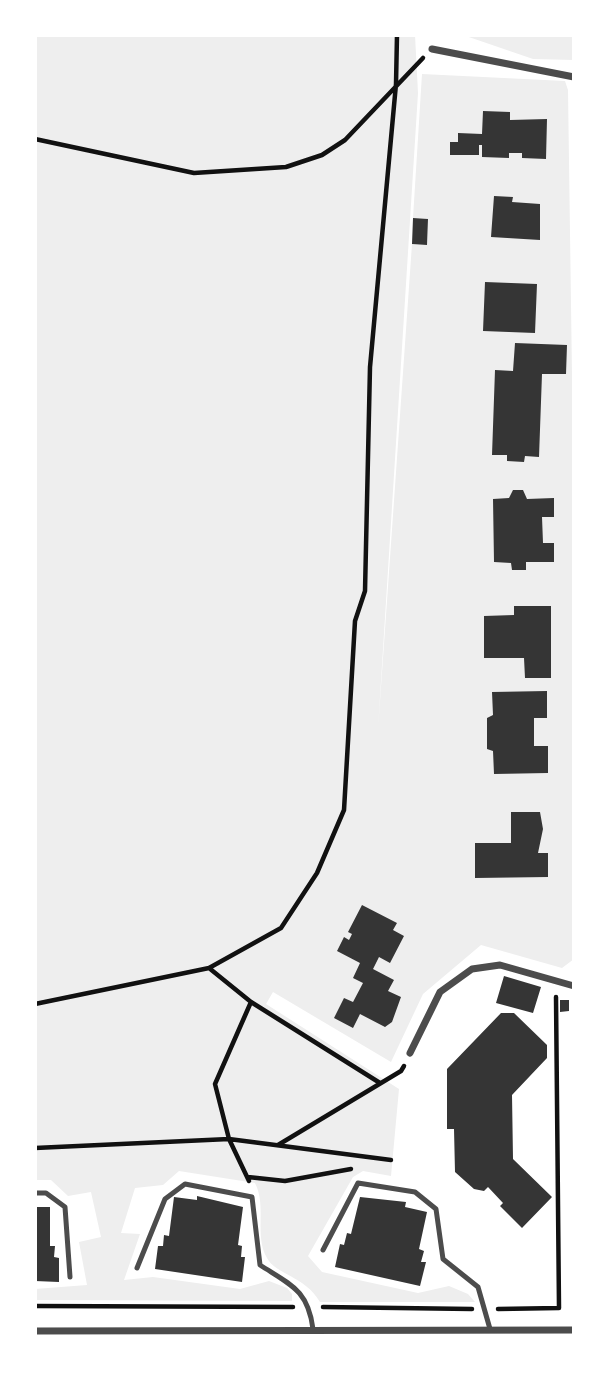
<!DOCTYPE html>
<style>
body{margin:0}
#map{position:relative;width:609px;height:1373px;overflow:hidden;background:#fff;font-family:"DejaVu Sans",sans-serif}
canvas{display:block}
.frame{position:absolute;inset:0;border:37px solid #fff;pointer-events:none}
</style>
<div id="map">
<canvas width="609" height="1373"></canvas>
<div class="frame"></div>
</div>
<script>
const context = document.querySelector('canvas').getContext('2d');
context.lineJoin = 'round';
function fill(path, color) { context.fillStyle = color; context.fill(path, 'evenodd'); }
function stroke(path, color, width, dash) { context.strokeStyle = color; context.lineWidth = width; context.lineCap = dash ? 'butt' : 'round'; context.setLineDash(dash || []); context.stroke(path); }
fill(new Path2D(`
 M 35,35 L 415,35 L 418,93 L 378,729 L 412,244 L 427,245 L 428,219 L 413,218 L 422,74 L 565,81 L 568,90 L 574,518 L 574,959 L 562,968 L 481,945 L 423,994 L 391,1062 L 273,992 L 266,1004 L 399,1089 L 391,1176 L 363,1171 L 353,1177 L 308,1256 L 322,1272 L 418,1293 L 449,1286 L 468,1294 L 475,1302 L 320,1302 C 304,1275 276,1275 267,1258 C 254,1236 267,1206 255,1183 L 179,1171 L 163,1185 L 135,1188 L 121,1233 L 140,1234 L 124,1280 L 153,1277 L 240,1289 L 269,1281 L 287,1288 L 292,1294 L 292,1301 L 35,1300 L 35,1289 L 87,1285 L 79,1242 L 101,1237 L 91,1192 L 68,1196 L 51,1180 L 35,1180 Z
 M 463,35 L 574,35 L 574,60 L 533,59 Z`), '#eee');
fill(new Path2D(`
 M 483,111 L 510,112 L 510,120 L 547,119 L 546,159 L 522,158 L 522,153 L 509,153 L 509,158 L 482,157 L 482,145 L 479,145 L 479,155 L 450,155 L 450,142 L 458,142 L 458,133 L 482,134 Z
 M 494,196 L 513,197 L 512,202 L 540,204 L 540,240 L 491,237 Z
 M 413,218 L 428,219 L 427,245 L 412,244 Z
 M 485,282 L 537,284 L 535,333 L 483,331 Z
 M 515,343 L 567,345 L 566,374 L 542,374 L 539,457 L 525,456 L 524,462 L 507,461 L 507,455 L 492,455 L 495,370 L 513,371 Z
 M 513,490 L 523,490 L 527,499 L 554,498 L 554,517 L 542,517 L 543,543 L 554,543 L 554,562 L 526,562 L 526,570 L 512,570 L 511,563 L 494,562 L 493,499 L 509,498 Z
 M 514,606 L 551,606 L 551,678 L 525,678 L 524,658 L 484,658 L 484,616 L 514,615 Z
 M 547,691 L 547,718 L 534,718 L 534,746 L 548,746 L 548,773 L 494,774 L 493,751 L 487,749 L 487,718 L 493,715 L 492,692 Z
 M 511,812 L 540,812 L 543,829 L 538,853 L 548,853 L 548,877 L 475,878 L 475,843 L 511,843 Z
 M 362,905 L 397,923 L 393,930 L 404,936 L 390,963 L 379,957 L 373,969 L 394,980 L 388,991 L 401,997 L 392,1022 L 385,1027 L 360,1014 L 353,1028 L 334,1018 L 344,998 L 353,1002 L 363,983 L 353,978 L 360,963 L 337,951 L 344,937 L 349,940 L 352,934 L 348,932 Z
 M 504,976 L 541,987 L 533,1013 L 496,1003 Z
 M 560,1000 L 569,1000 L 569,1011 L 560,1012 Z
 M 501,1013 L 514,1013 L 547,1045 L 547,1058 L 512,1095 L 513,1159 L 552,1197 L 522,1228 L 500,1206 L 503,1203 L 488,1187 L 484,1191 L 474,1189 L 455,1172 L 454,1129 L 447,1129 L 447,1069 Z
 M 197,1196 L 243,1207 L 238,1245 L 242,1246 L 241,1257 L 245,1257 L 242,1282 L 155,1269 L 158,1246 L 163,1246 L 164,1235 L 169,1236 L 174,1197 L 197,1200 Z
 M 360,1197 L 406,1202 L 405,1207 L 427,1212 L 419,1249 L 424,1251 L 421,1262 L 426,1262 L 420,1286 L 335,1267 L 340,1244 L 344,1245 L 347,1233 L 351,1234 Z
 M 35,1207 L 50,1207 L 50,1246 L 55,1246 L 54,1257 L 59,1258 L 59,1282 L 35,1281 Z`), '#353535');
stroke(new Path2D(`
 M 35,139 L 194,173 L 286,167 L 322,155 L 345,140 L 423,58
 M 209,968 L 251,1002 L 380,1083
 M 251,1002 L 215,1084 L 229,1139 L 391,1160
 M 35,1004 L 209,968 L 281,928 L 317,873 L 344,810 L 355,621 L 365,591 L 370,367 L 396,84 L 397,35
 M 278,1145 L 401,1071 L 404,1066
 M 35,1148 L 229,1139 L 249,1181
 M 248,1177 L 285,1181 L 351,1169
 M 35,1306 L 293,1307
 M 323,1307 L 472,1309
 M 498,1309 L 559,1308 L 556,997`), '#111', 4.5);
stroke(new Path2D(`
 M 35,1193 L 46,1193 L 65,1207 L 70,1277
 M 323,1250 L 358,1183 L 415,1192 L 436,1209 L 443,1259 L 478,1287 L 490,1329
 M 137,1268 L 165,1199 L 185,1184 L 252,1197 L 260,1265 C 291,1285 308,1290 313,1329`), '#4c4c4c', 5);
stroke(new Path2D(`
 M 432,49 L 574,77
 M 410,1053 L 440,992 L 472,969 L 500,965 L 574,986
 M 35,1331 L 574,1330`), '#4c4c4c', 7);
</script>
